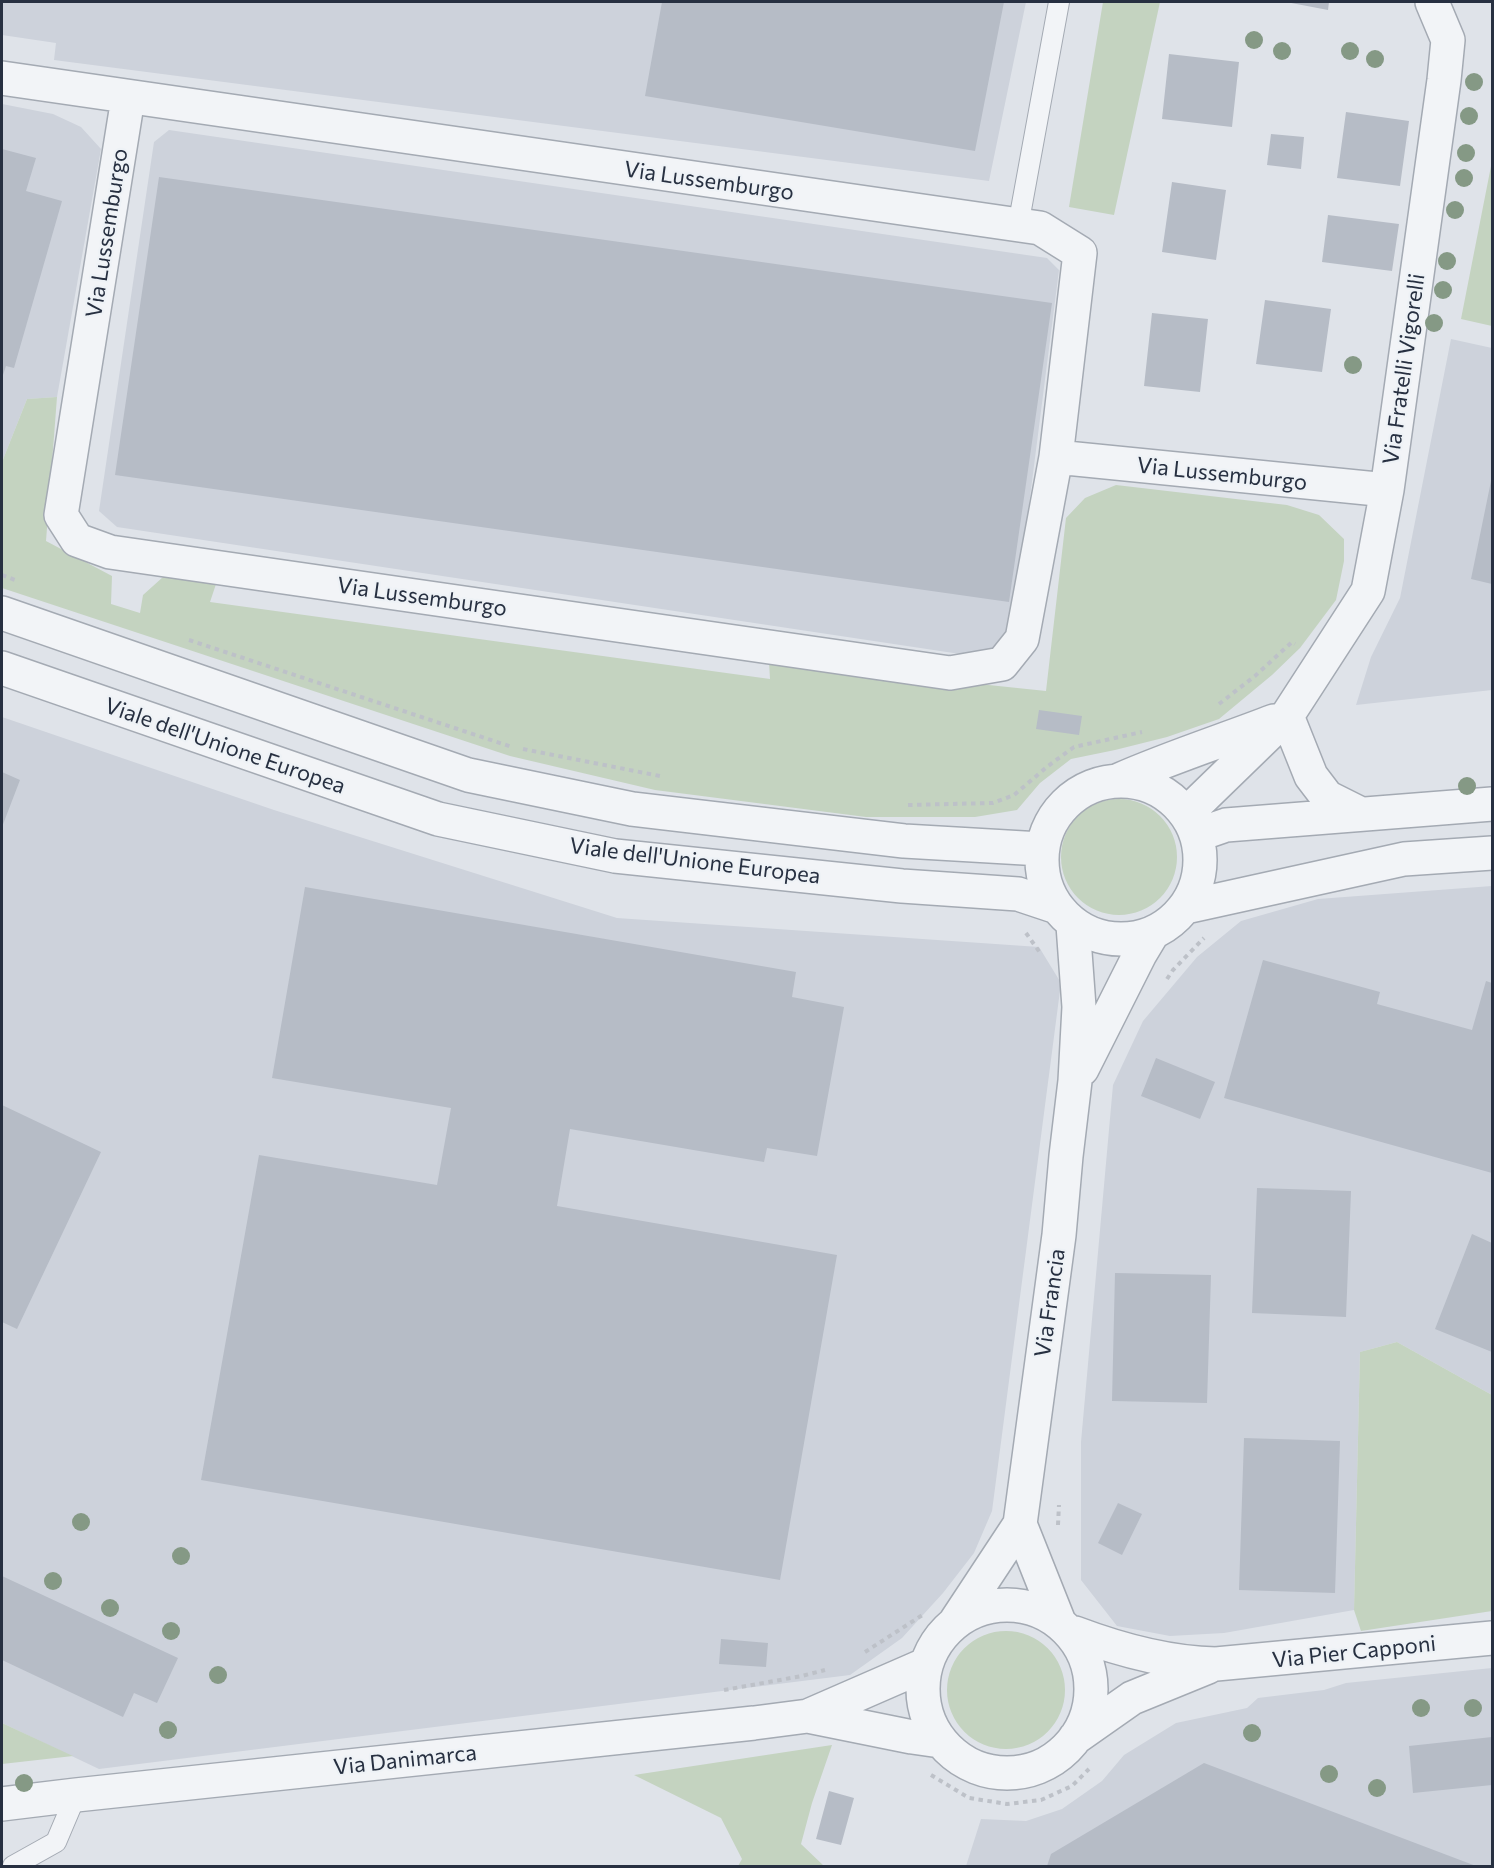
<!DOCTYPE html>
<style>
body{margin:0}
#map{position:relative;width:1494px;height:1868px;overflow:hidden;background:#dfe3e9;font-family:Commissioner,sans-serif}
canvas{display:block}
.frame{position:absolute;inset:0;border:3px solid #273041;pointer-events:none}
</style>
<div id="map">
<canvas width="1494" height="1868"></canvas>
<div class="frame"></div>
</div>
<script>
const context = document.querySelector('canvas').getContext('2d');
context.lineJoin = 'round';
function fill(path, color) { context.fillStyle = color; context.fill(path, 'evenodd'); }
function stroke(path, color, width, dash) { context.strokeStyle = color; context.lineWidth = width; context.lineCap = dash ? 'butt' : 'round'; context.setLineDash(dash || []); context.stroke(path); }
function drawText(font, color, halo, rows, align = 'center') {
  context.font = font + ' Commissioner,sans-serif'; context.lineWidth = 4.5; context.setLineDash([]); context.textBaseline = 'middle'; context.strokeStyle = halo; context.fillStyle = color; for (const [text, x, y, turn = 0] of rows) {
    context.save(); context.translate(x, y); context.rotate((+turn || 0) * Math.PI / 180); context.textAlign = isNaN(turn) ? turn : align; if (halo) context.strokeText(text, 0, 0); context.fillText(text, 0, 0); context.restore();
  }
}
fill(new Path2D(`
 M 2,2 L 1026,2 L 989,181 L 54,60 L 56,43 L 2,35 Z
 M 2,104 L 53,114 L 81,127 L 101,149 L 57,397 L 27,399 L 2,462 Z
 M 169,130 L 1047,258 L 1059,270 L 1012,638 L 980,657 L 117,527 L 99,511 L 154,142 Z
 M 1451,339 L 1492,348 L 1492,690 L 1356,705 L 1371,657 L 1400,598 Z
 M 2,717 L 274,810 L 617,918 L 1039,947 L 1061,983 L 992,1511 L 974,1553 L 943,1593 L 902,1638 L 850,1675 L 99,1769 L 2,1723 Z
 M 1492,886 L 1492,1395 L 1397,1342 L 1360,1352 L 1354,1610 L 1224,1633 L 1170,1636 L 1117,1626 L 1081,1580 L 1081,1442 L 1113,1085 L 1143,1021 L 1197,957 L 1241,921 L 1318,899 Z
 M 1492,1668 L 1492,1866 L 966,1866 L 981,1819 L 1026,1821 L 1062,1809 L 1102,1781 L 1124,1755 L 1176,1723 L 1247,1708 L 1258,1698 L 1324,1690 L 1346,1683 Z`), '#cdd2db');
fill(new Path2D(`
 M 1103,2 L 1160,2 L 1114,215 L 1069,207 Z
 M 1492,161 L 1492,326 L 1461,319 Z
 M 57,397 L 46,541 L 112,576 L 111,604 L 140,613 L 143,595 L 163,577 L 216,584 L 210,602 L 770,679 L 769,662 L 1046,691 L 1066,518 L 1085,498 L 1116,485 L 1287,505 L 1319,515 L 1344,539 L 1344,561 L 1336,600 L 1300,648 L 1272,675 L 1219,719 L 1167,737 L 1115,750 L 1071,759 L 1040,783 L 1017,810 L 975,817 L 866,817 L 655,790 L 510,756 L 2,588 L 2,462 L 27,399 Z
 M1061 857a58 58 0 1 1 116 0a58 58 0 1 1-116 0Z
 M 1397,1342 L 1492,1395 L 1492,1611 L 1361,1631 L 1354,1610 L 1360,1352 Z
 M947 1690a59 59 0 1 1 118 0a59 59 0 1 1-118 0Z
 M 2,1723 L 73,1756 L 2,1764 Z
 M 832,1745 L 812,1803 L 801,1844 L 824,1866 L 738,1866 L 742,1859 L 721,1818 L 634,1775 Z`), '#c4d3c0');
fill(new Path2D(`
 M 662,2 L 1004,2 L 975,151 L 645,96 Z
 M 1286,2 L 1329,2 L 1328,10 Z
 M 1169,54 L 1239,62 L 1232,127 L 1162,119 Z
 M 1346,112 L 1409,121 L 1400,186 L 1337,178 Z
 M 1271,134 L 1304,137 L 1301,169 L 1267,165 Z
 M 2,149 L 36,158 L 26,191 L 62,201 L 14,368 L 6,366 L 2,378 Z
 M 159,177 L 1052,303 L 1009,602 L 115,475 Z
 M 1172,182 L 1226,190 L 1216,260 L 1162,252 Z
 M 1328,215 L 1399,224 L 1392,271 L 1322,262 Z
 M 1265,300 L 1331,309 L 1322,372 L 1256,364 Z
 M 1152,313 L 1208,319 L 1200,392 L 1144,386 Z
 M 1491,481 L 1492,481 L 1492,584 L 1471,579 Z
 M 1039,710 L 1082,716 L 1079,735 L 1036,729 Z
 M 2,772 L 20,780 L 2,827 Z
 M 305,887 L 796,972 L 792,997 L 844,1007 L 817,1156 L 767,1148 L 764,1162 L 570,1129 L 557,1206 L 837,1255 L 780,1580 L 201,1480 L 259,1155 L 437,1185 L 451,1108 L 272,1078 Z
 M 1263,960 L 1380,992 L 1377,1004 L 1472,1030 L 1486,981 L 1492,983 L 1492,1173 L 1224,1098 Z
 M 1156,1058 L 1215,1082 L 1200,1119 L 1141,1096 Z
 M 2,1105 L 101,1152 L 17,1329 L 2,1322 Z
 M 1257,1188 L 1351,1191 L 1346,1317 L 1252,1313 Z
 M 1472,1234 L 1492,1243 L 1492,1352 L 1435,1329 Z
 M 1115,1273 L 1211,1275 L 1207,1403 L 1112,1401 Z
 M 1244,1438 L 1340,1441 L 1335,1593 L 1239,1590 Z
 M 1118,1503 L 1142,1514 L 1122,1555 L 1098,1543 Z
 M 2,1576 L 178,1658 L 157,1703 L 134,1693 L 123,1717 L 2,1660 Z
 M 721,1639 L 768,1643 L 766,1667 L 719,1664 Z
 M 1492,1737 L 1492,1785 L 1413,1793 L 1409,1746 Z
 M 1204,1763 L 1476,1866 L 1047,1866 L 1051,1854 Z
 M 829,1791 L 854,1798 L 841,1845 L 816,1839 Z`), '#b6bcc6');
const service = new Path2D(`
 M 1018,226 L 1059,2
 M 13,1866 L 56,1842 L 76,1795`);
const minor = new Path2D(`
 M 2,78 L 1040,228 L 1080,253 L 1056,457 L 1022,639 L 1002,664 L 950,673 L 110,552 L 77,540 L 61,515 L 128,98
 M 1056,457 L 1387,490
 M 2,613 L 468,775 L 632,809 L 904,841 L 1041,849
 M 2,668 L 438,819 L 615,856 L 902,886 L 1018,894 L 1054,906
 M 1287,716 L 1311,776 L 1327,797 L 1359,813
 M 1119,780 C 1169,758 1222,741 1274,721
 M1042 860a79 79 0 1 1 158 0a79 79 0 1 1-158 0Z
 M 1186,814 L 1287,716 L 1368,591 L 1387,490 L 1444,80 L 1448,40 L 1432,2
 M 1197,835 L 1226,825 L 1492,804
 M 1186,907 L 1404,859 L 1492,853
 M 1082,1069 L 1140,954 L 1152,934
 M 1020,1524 L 1059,1622
 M923 1689a84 84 0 1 1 168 0a84 84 0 1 1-168 0Z
 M 956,1621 L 1020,1524 L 1059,1235 L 1066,1156 L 1075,1081 L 1079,1007 L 1073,925
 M 1075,1633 C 1120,1650 1167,1663 1216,1664 L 1492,1638
 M 808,1716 L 912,1737 L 940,1741
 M 1075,1738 L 1132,1698 L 1208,1667
 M 2,1804 L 76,1795 L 754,1723 L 808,1716 L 925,1665`);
stroke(service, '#a4aab3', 22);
stroke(minor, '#a4aab3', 36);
stroke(new Path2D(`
 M 2,575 L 15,580
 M 189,640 L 512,747
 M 1219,704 L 1255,676 L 1292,642 L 1295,644
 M 523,749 L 660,776
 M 908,805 L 993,803 L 1014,795 L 1048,766 L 1074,747 L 1142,732
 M 1026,933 L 1041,954
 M 1167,979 L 1173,970 L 1204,938
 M 1058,1525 L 1059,1505
 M 865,1652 L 924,1614
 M 724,1690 L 802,1676 L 825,1670
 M 931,1775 L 969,1798 L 1007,1804 L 1041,1800 L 1072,1786 L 1089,1769`), '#bdc1c8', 4, [4.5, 4.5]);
stroke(service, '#f2f4f7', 20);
stroke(minor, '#f2f4f7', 33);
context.fillStyle = '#859985';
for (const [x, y] of [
 [1254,40],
 [1282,51],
 [1350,51],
 [1375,59],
 [1474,82],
 [1469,116],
 [1466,153],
 [1464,178],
 [1455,210],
 [1447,261],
 [1443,290],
 [1434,323],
 [1353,365],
 [1467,786],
 [81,1522],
 [181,1556],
 [53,1581],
 [110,1608],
 [171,1631],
 [218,1675],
 [1421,1708],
 [1473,1708],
 [168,1730],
 [1252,1733],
 [1329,1774],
 [24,1783],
 [1377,1788]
]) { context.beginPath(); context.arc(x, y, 9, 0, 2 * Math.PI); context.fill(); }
drawText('22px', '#273041', '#eef2f6', [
 ["Via Lussemburgo",709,181,8],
 ["Via Lussemburgo",107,233,-81],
 ["Via Fratelli Vigorelli",1404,369,-82],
 ["Via Lussemburgo",1222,474,6],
 ["Via Lussemburgo",422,597,8],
 ["Viale dell'Unione Europea",225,746,19],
 ["Viale dell'Unione Europea",695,861,7],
 ["Via Francia",1050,1303,-82],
 ["Via Pier Capponi",1354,1652,-6],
 ["Via Danimarca",405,1760,-6]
]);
</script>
